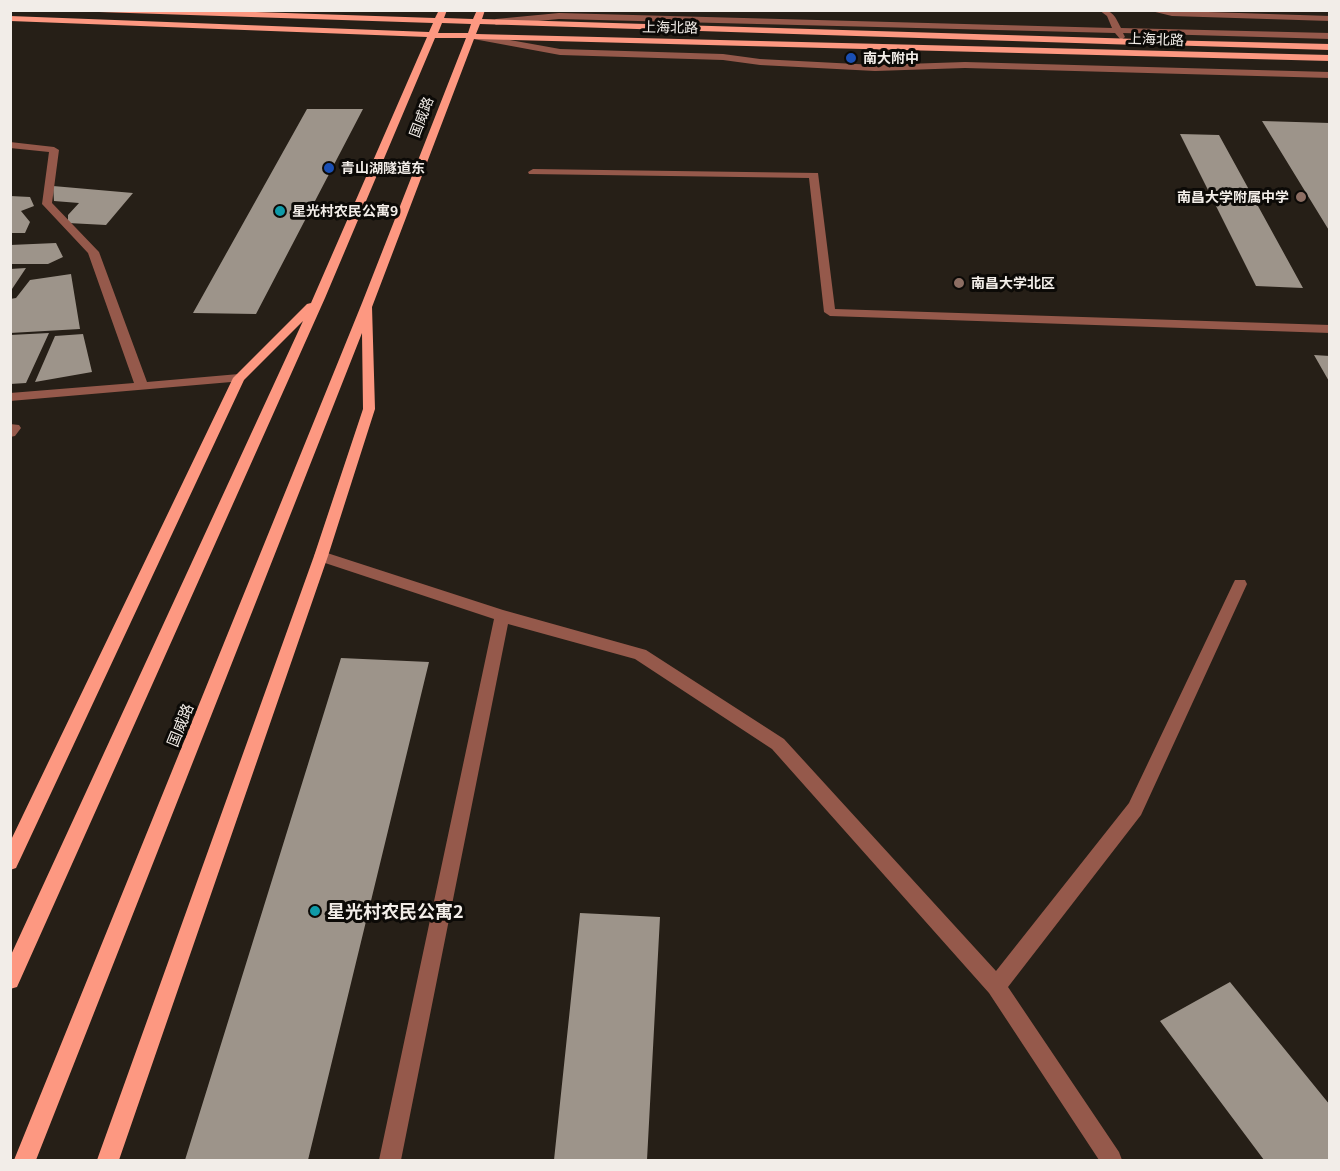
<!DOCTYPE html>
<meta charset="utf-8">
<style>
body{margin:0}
#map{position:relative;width:1340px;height:1171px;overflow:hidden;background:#261f17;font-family:Georgia,serif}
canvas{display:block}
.frame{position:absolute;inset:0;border:12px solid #f2ede8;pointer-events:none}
</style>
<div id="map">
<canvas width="1340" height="1171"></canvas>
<div class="frame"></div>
</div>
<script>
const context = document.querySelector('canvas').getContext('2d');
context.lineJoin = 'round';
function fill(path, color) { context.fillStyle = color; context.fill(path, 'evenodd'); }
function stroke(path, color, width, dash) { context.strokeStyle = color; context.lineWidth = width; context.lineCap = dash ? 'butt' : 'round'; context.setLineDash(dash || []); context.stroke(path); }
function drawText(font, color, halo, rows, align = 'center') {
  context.font = font + ' Georgia,"Noto Sans SC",serif'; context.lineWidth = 6; context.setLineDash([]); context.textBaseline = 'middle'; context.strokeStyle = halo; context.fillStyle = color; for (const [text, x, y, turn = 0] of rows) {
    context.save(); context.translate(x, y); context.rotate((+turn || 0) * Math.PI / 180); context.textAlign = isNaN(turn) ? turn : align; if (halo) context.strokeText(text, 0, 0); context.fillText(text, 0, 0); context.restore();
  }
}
fill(new Path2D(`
 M 307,109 L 363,109 L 256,314 L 193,313 Z
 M 1262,121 L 1330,123 L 1330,232 Z
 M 1180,134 L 1219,135 L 1303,288 L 1256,286 Z
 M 53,186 L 133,193 L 106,225 L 68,223 L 68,215 L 79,203 L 54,201 Z
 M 10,196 L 30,197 L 34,206 L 21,211 L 30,222 L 25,233 L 10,233 Z
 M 56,243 L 63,257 L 48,264 L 10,264 L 10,245 Z
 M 26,268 L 10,292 L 10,269 Z
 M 71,274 L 80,329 L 10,333 L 10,299 L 16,298 L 30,280 Z
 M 49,333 L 26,383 L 10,384 L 10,335 Z
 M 83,334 L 92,372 L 35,382 L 55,336 Z
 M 1314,355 L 1330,356 L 1330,383 Z
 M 341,658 L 429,662 L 308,1160 L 185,1160 Z
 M 580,913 L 660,917 L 647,1160 L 554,1160 Z
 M 1230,982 L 1330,1105 L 1330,1160 L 1264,1160 L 1160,1021 Z`), '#9d948a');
fill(new Path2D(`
 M 1099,10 C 1113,10 1115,16 1121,28 L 1330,33 L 1330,39 L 1123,33 L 1125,37 L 1121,40 L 1115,33 L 559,19 L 496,25 L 492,22 L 496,19 L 559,13 L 1112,28 L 1107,16 Z
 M 1147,10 L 1330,16 L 1330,21 L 1172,16 Z
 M 471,33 L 560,49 L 723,54 L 760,59 L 875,65 L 965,62 L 1330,72 L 1330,78 L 965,68 L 875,71 L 760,65 L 723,60 L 560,55 L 468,38 L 467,36 Z
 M 10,142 L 54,147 L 59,150 L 52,203 L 99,252 L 147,382 L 239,374 L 245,378 L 243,381 L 10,401 L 10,393 L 134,383 L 88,253 L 42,204 L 49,152 L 10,148 Z
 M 533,169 L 818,173 L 835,309 L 1330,325 L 1330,333 L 830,316 L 824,312 L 809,178 L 529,174 L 528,172 Z
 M 10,424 L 19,425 L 21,428 L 15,436 L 10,437 Z
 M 321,551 L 503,610 L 646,650 L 784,739 L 996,971 L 1129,803 L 1233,584 L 1235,580 L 1245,580 L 1247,584 L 1141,815 L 1008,987 L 1119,1152 L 1122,1160 L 1099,1160 L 989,993 L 772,749 L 635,659 L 508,624 L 401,1160 L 379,1160 L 494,619 L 316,560 L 314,556 L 316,552 Z`), '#95594b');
fill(new Path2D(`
 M 95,10 L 196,10 L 435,18 L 439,10 L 447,10 L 444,18 L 473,19 L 477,10 L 485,10 L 482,19 L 1138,39 L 1142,42 L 1138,45 L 480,24 L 476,34 L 1330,55 L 1330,61 L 474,39 L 372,307 L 375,409 L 328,556 L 119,1160 L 97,1160 L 314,556 L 363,409 L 362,333 L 36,1160 L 14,1160 L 362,303 L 466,38 L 435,38 L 325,298 L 17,987 L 10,989 L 10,957 L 303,321 L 244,380 L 16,868 L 10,870 L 10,842 L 233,378 L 307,304 L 311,303 L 427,37 L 10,21 L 10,16 L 429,32 L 433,23 L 99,12 ZM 442,23 L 471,24 L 468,33 L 438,33 Z
 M 1159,40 L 1330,44 L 1330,50 L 1162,45 L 1158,42 Z`), '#fd9881');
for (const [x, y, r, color] of [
 [851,58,6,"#1a4fb4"],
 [329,168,6,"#1a4fb4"],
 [1301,197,6,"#8d6e63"],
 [280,211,6,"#0f9aa8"],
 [959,283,6,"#8d6e63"],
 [315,911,6,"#0f9aa8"]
]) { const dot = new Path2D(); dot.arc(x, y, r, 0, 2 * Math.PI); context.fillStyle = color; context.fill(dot); stroke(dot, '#0c0a07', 2); }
drawText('14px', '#f2ede8', '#0c0a07', [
 ["上海北路",670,27,1],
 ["上海北路",1156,39,2],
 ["国威路",421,117,-69]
]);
drawText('bold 14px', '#f2ede8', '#0c0a07', [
 ["南大附中",863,58],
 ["青山湖隧道东",341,168],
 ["南昌大学附属中学",1289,197,"right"],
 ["星光村农民公寓9",292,211],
 ["南昌大学北区",971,283]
], 'left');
drawText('15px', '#f2ede8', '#0c0a07', [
 ["国威路",180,725,-68]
]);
drawText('bold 18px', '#f2ede8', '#0c0a07', [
 ["星光村农民公寓2",327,911]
], 'left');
</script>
